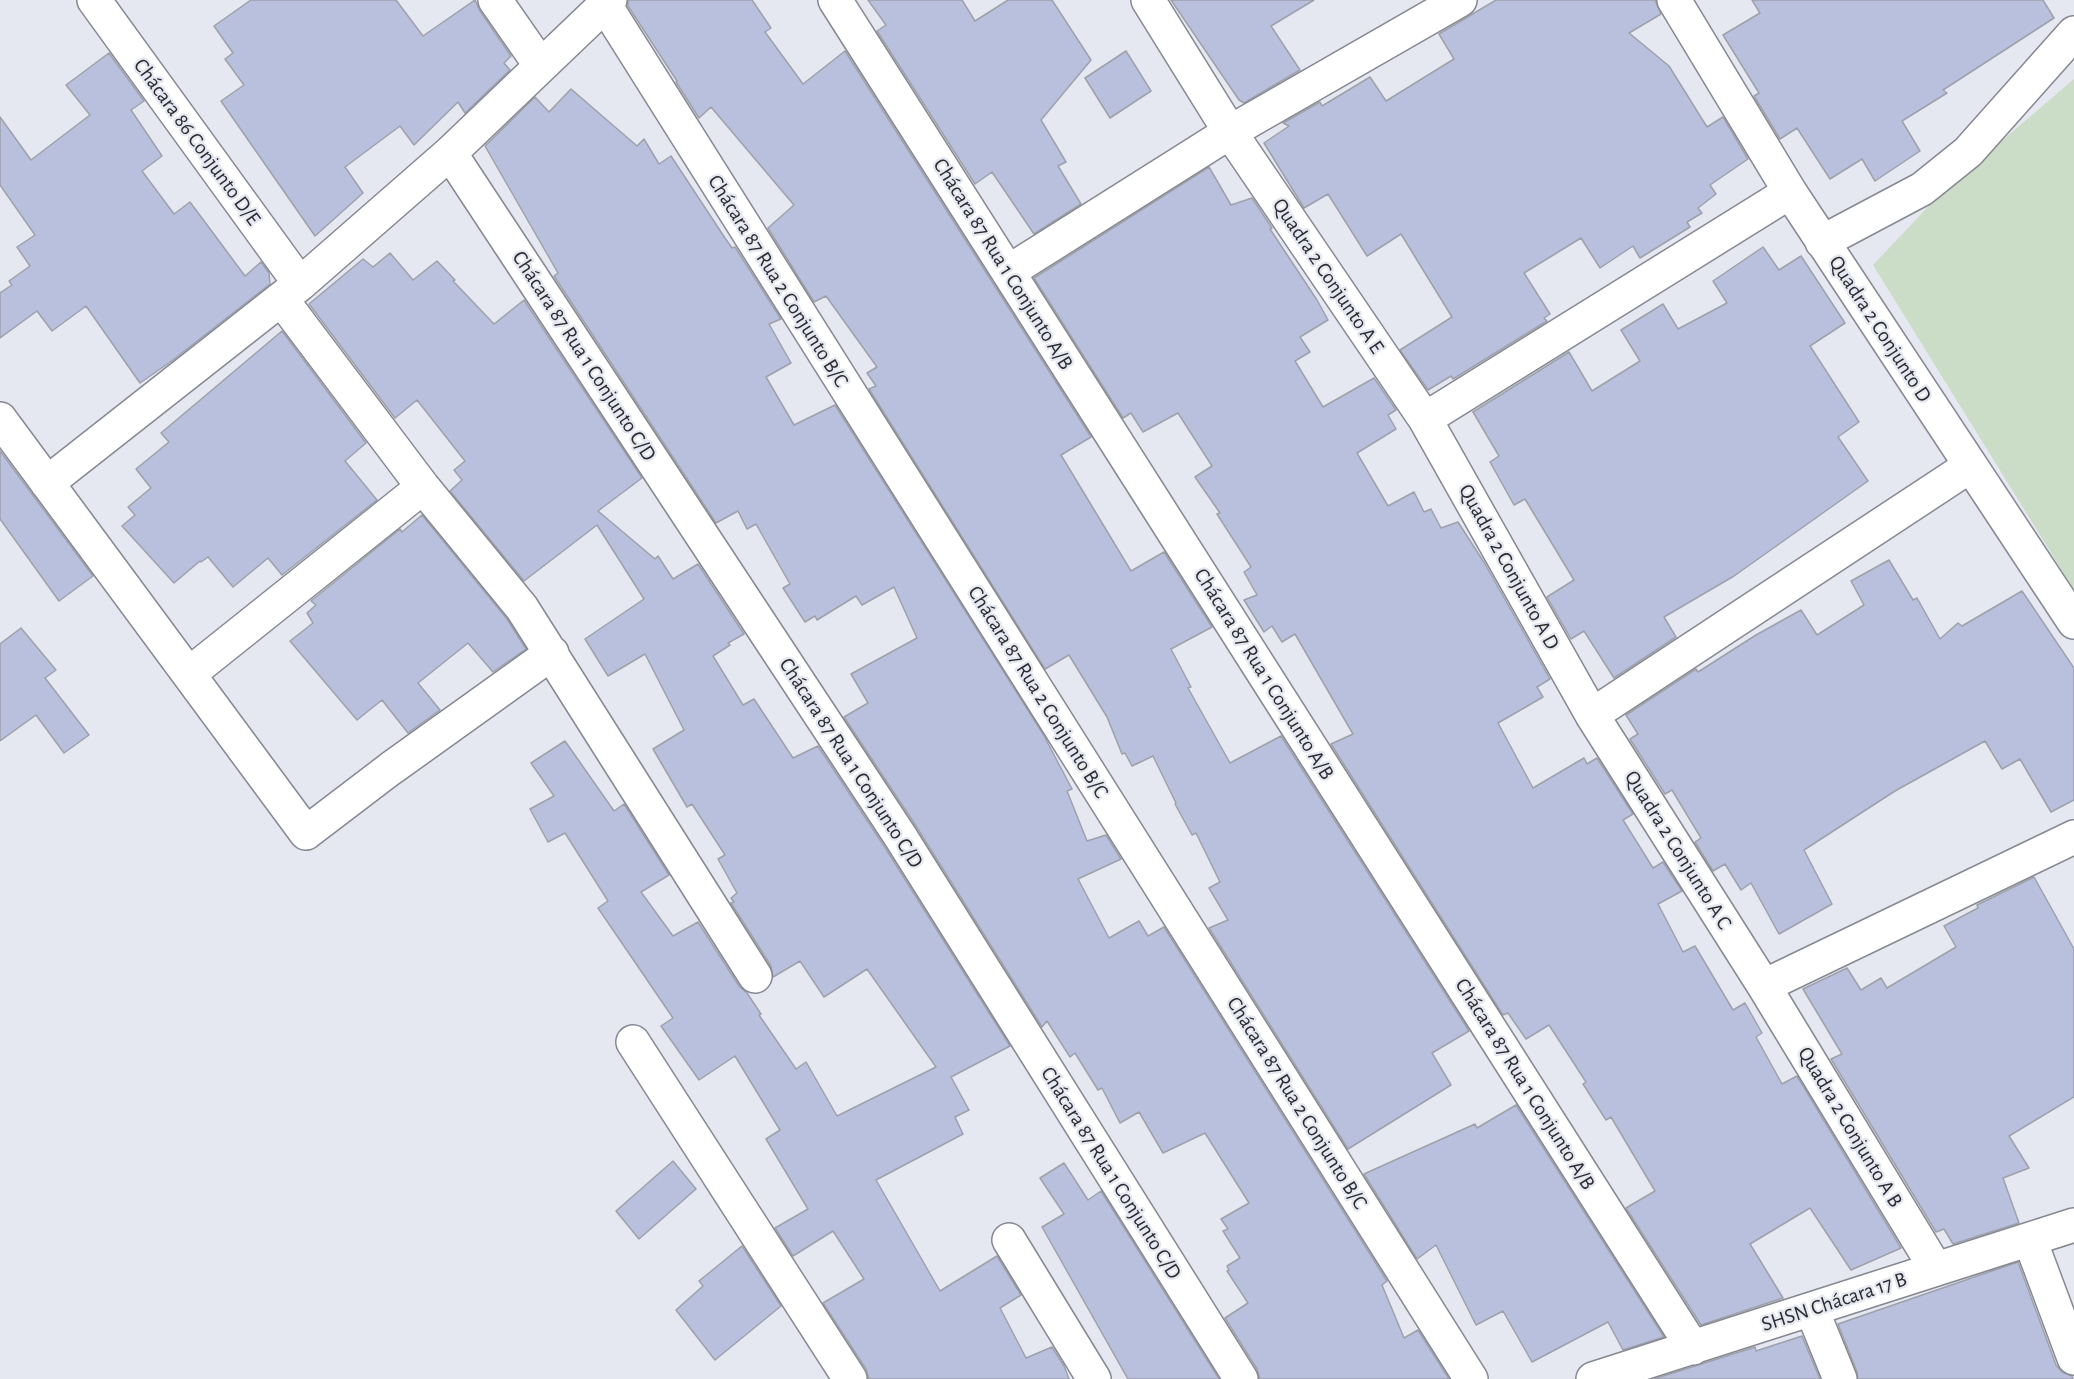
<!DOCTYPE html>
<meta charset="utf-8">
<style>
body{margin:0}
canvas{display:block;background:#e5e7f1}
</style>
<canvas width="2074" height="1379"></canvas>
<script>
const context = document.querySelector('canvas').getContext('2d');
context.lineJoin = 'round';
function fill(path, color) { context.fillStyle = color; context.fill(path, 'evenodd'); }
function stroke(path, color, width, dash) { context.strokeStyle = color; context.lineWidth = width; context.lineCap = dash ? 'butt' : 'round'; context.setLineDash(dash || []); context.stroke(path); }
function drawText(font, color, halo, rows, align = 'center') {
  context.font = font + ' "Alegreya Sans",sans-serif'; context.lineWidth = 4.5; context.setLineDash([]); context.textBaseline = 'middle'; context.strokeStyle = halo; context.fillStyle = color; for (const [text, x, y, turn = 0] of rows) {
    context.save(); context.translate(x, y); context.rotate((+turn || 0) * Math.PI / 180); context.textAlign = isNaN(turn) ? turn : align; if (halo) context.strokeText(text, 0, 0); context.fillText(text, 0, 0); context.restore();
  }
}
fill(new Path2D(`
 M 2074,79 L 2074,590 L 1873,265 L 1941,193 Z`), '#ccddc7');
const building = new Path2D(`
 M 251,0 L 396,0 L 423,36 L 475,0 L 480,11 L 511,56 L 504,63 L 510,70 L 465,113 L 458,102 L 414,145 L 400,126 L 345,167 L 363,193 L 315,236 L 221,101 L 244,85 L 225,59 L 233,53 L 214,26 Z
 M 628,0 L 752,0 L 771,28 L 765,32 L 803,84 L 845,51 L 1091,437 L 1061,455 L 1131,571 L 1164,552 L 1212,627 L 1171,649 L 1191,687 L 1188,688 L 1230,763 L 1281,736 L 1469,1031 L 1432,1053 L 1451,1085 L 1348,1149 L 1209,928 L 1228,920 L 1209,888 L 1220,882 L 1196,833 L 1192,835 L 1175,804 L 1176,803 L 1153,756 L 1132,766 L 1125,753 L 1122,754 L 1107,717 L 1069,655 L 1045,669 L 869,389 L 876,386 L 867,373 L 877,367 L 826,296 L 814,302 L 768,228 L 794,205 L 711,107 L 699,118 L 676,82 L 677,81 L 628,6 Z
 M 868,0 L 962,0 L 975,21 L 1008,0 L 1052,0 L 1091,60 L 1041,120 L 1066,162 L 1058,166 L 1081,204 L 1034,234 L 992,172 L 975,184 L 877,31 L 886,25 Z
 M 1171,0 L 1314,0 L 1271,26 L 1300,70 L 1244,103 L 1239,100 Z
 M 1496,0 L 1655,0 L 1661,14 L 1629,33 L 1669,66 L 1707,127 L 1723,117 L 1748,159 L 1710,185 L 1716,194 L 1698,208 L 1702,213 L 1687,222 L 1690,227 L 1640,258 L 1633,246 L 1600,268 L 1581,238 L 1524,273 L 1550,314 L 1544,318 L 1547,321 L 1453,379 L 1451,376 L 1428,390 L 1400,350 L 1452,317 L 1401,234 L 1367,256 L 1328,194 L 1304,208 L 1264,143 L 1289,126 L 1283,123 L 1320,102 L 1322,106 L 1370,77 L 1386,101 L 1454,59 L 1439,34 Z
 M 1752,0 L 2043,0 L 2054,18 L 1943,90 L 1947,93 L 1902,121 L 1920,151 L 1875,181 L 1862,159 L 1830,179 L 1797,128 L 1780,139 L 1754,96 L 1759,93 L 1723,35 L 1760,13 Z
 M 1126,51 L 1151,91 L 1110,118 L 1085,78 Z
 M 109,53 L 144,101 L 131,110 L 162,156 L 142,171 L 174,214 L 190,202 L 245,276 L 261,262 L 269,273 L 270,284 L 173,360 L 140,383 L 86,306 L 52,331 L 37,311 L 0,338 L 0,293 L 12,285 L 9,281 L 30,266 L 17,247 L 35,235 L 0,185 L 0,117 L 31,160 L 90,115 L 66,85 Z
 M 571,89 L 637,146 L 644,139 L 659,164 L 671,156 L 725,238 L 732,248 L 735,247 L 781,319 L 769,324 L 791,363 L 766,377 L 794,425 L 835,405 L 1043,734 L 1072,789 L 1067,791 L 1087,841 L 1106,835 L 1121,859 L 1078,879 L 1109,938 L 1139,921 L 1148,936 L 1164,927 L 1387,1281 L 1382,1285 L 1404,1338 L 1418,1330 L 1449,1379 L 1260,1379 L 1257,1369 L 1225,1318 L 1248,1303 L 1227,1271 L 1229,1270 L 1227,1266 L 1240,1258 L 1223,1231 L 1228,1229 L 1221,1219 L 1249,1203 L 1205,1133 L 1163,1153 L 1139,1112 L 1120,1123 L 1102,1088 L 1098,1090 L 1075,1053 L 1070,1057 L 1047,1021 L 1042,1027 L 916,826 L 844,717 L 868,703 L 851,674 L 917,638 L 894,587 L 862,605 L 856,596 L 817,620 L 815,616 L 805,622 L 783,588 L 790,584 L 756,524 L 747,529 L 738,511 L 716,523 L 554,276 L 558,273 L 485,146 L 535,97 L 549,112 Z
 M 1209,167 L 1231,205 L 1252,198 L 1272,228 L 1270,229 L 1317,300 L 1328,320 L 1300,337 L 1310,352 L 1295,361 L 1323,407 L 1374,378 L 1396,410 L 1388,415 L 1396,429 L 1357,453 L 1388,506 L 1414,492 L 1424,512 L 1431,509 L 1441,528 L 1458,522 L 1485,564 L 1550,679 L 1537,687 L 1543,697 L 1498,723 L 1533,788 L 1584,758 L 1587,764 L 1597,758 L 1633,814 L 1623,820 L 1653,868 L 1663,862 L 1682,891 L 1658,904 L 1683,952 L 1695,946 L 1733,1010 L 1745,1003 L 1762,1033 L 1756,1037 L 1782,1084 L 1797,1076 L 1901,1248 L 1851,1270 L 1810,1208 L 1750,1244 L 1783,1298 L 1701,1325 L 1626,1208 L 1655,1191 L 1611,1117 L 1606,1120 L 1583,1084 L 1586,1082 L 1549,1025 L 1526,1039 L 1508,1013 L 1503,1015 L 1331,744 L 1353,734 L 1295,634 L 1282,642 L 1272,626 L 1264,632 L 1244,600 L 1257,595 L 1244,572 L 1251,567 L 1217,514 L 1220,513 L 1195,477 L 1212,466 L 1178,413 L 1143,432 L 1131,413 L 1123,418 L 1034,278 Z
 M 1763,247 L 1779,270 L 1801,256 L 1845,323 L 1810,346 L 1859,422 L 1838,437 L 1868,481 L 1734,576 L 1664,617 L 1676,637 L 1614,678 L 1584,631 L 1571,639 L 1547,597 L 1574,580 L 1525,499 L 1514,505 L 1490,462 L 1499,456 L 1473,412 L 1569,352 L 1592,391 L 1640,361 L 1621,330 L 1663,304 L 1678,329 L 1727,303 L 1713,281 Z
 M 390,253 L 413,280 L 437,261 L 455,280 L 453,281 L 494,324 L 524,300 L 642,478 L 598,511 L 655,559 L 658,556 L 673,579 L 698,564 L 744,634 L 728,643 L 730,645 L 713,656 L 743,705 L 754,699 L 793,758 L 818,746 L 884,846 L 1010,1046 L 951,1077 L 969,1110 L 955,1117 L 963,1134 L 876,1180 L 940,1291 L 997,1256 L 1021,1295 L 1000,1308 L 1026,1358 L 1052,1347 L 1064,1366 L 1069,1379 L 869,1379 L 866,1369 L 823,1303 L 864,1279 L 833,1231 L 793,1256 L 775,1228 L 808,1209 L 766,1139 L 780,1130 L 735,1056 L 699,1080 L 661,1026 L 673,1018 L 598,908 L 608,901 L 565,833 L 548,842 L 530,809 L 554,796 L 531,763 L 565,741 L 614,811 L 624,804 L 669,875 L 641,892 L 673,936 L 698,922 L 739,986 L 747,993 L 761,1014 L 759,1015 L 796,1069 L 806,1062 L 837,1116 L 936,1067 L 867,969 L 824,997 L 800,961 L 773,977 L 771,966 L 731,903 L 734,902 L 731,898 L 737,893 L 718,859 L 725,855 L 692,804 L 687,807 L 653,749 L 684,730 L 645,654 L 608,676 L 585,639 L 644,599 L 597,525 L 524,581 L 450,491 L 462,480 L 454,470 L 465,461 L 417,400 L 395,418 L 309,304 L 363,259 L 373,267 Z
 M 282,331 L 366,443 L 345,461 L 377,500 L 282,575 L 268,558 L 233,587 L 208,557 L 201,562 L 200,561 L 174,583 L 122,526 L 135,515 L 128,507 L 151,488 L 136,469 L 169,442 L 161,433 Z
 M 0,451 L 93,576 L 59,601 L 0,519 Z
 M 422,515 L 507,619 L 526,649 L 493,672 L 468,643 L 418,683 L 440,710 L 408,733 L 382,700 L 357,720 L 290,641 L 313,623 L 307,613 L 316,605 L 311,601 L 400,529 L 402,532 Z
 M 1889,560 L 1913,600 L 1917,598 L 1940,639 L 1958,623 L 1962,626 L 2022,591 L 2074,668 L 2074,800 L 2051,812 L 2020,759 L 2002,769 L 1985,741 L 1895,791 L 1804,850 L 1832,904 L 1779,934 L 1751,883 L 1741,890 L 1725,864 L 1713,871 L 1695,842 L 1701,838 L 1672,790 L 1665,794 L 1630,739 L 1638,734 L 1626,715 L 1696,669 L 1698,672 L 1756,635 L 1801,610 L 1817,635 L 1864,605 L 1851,581 Z
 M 21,628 L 56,670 L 45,678 L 89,735 L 64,753 L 36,715 L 0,741 L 0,644 Z
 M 2034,877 L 2074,949 L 2074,1097 L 2009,1136 L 2029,1168 L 2003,1178 L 2019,1223 L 1953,1244 L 1944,1229 L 1936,1232 L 1831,1059 L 1842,1054 L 1803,989 L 1847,968 L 1861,990 L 1881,978 L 1887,988 L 1956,947 L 1944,926 L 1978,908 L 1977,905 Z
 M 1516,1105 L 1664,1337 L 1623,1350 L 1608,1322 L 1532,1362 L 1503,1311 L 1476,1325 L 1436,1245 L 1417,1259 L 1364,1174 L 1475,1124 L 1477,1128 Z
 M 673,1161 L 696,1189 L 639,1239 L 616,1211 Z
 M 1064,1163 L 1088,1200 L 1101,1191 L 1219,1379 L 1128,1379 L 1042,1227 L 1064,1214 L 1040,1178 Z
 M 742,1246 L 781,1306 L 715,1360 L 676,1310 L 703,1286 L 699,1281 Z
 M 2018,1262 L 2056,1365 L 2062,1372 L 2072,1376 L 2073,1379 L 1858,1379 L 1857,1372 L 1838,1324 Z
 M 1802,1336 L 1820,1379 L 1654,1379 L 1755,1347 L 1756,1351 Z`);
fill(building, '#b8c0de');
stroke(building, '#9ea1aa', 1.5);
const street = new Path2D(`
 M 94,0 L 300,284
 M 495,0 L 541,66
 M 835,0 L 1693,1348
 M 1148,0 L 1230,132 L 1425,419 L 1592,715 L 1764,986 L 1936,1269
 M 1674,0 L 1790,192 L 2074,622
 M 605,5 L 1471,1379
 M 450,153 L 900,836 L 1241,1379
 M 1822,242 L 1922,189 L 1968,152 L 2074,33
 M 1008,272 L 1230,132 L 1460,0
 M 282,300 L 423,487 L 522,608 L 755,976
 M 0,419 L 306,833 L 390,769 L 552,653
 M 1425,419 L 1790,192
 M 47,483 L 300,284 L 450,153 L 610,0
 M 189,674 L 423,487
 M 1592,715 L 1970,466
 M 1764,986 L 2074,837
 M 633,1042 L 850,1379
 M 1009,1240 L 1094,1379
 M 2030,1240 L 2074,1358
 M 1812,1310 L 1840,1379
 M 1593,1379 L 2074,1225`);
stroke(street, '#868892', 36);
stroke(street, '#fff', 33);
drawText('21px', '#2a2b2f', '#e5e7f1', [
 ["Chácara 86 Conjunto D/E",197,142,54],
 ["Chácara 87 Rua 1 Conjunto A/B",1003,264,58],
 ["Quadra 2 Conjunto A E",1328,276,56],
 ["Chácara 87 Rua 2 Conjunto B/C",778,281,58],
 ["Quadra 2 Conjunto D",1880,329,57],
 ["Chácara 87 Rua 1 Conjunto C/D",584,356,57],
 ["Quadra 2 Conjunto A D",1509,567,61],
 ["Chácara 87 Rua 1 Conjunto A/B",1264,674,58],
 ["Chácara 87 Rua 2 Conjunto B/C",1038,692,58],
 ["Chácara 87 Rua 1 Conjunto C/D",851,763,57],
 ["Quadra 2 Conjunto A C",1678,850,58],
 ["Chácara 87 Rua 1 Conjunto A/B",1525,1084,58],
 ["Chácara 87 Rua 2 Conjunto B/C",1297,1103,58],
 ["Quadra 2 Conjunto A B",1850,1127,59],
 ["Chácara 87 Rua 1 Conjunto C/D",1111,1173,58],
 ["SHSN Chácara 17 B",1834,1302,-18]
]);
</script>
